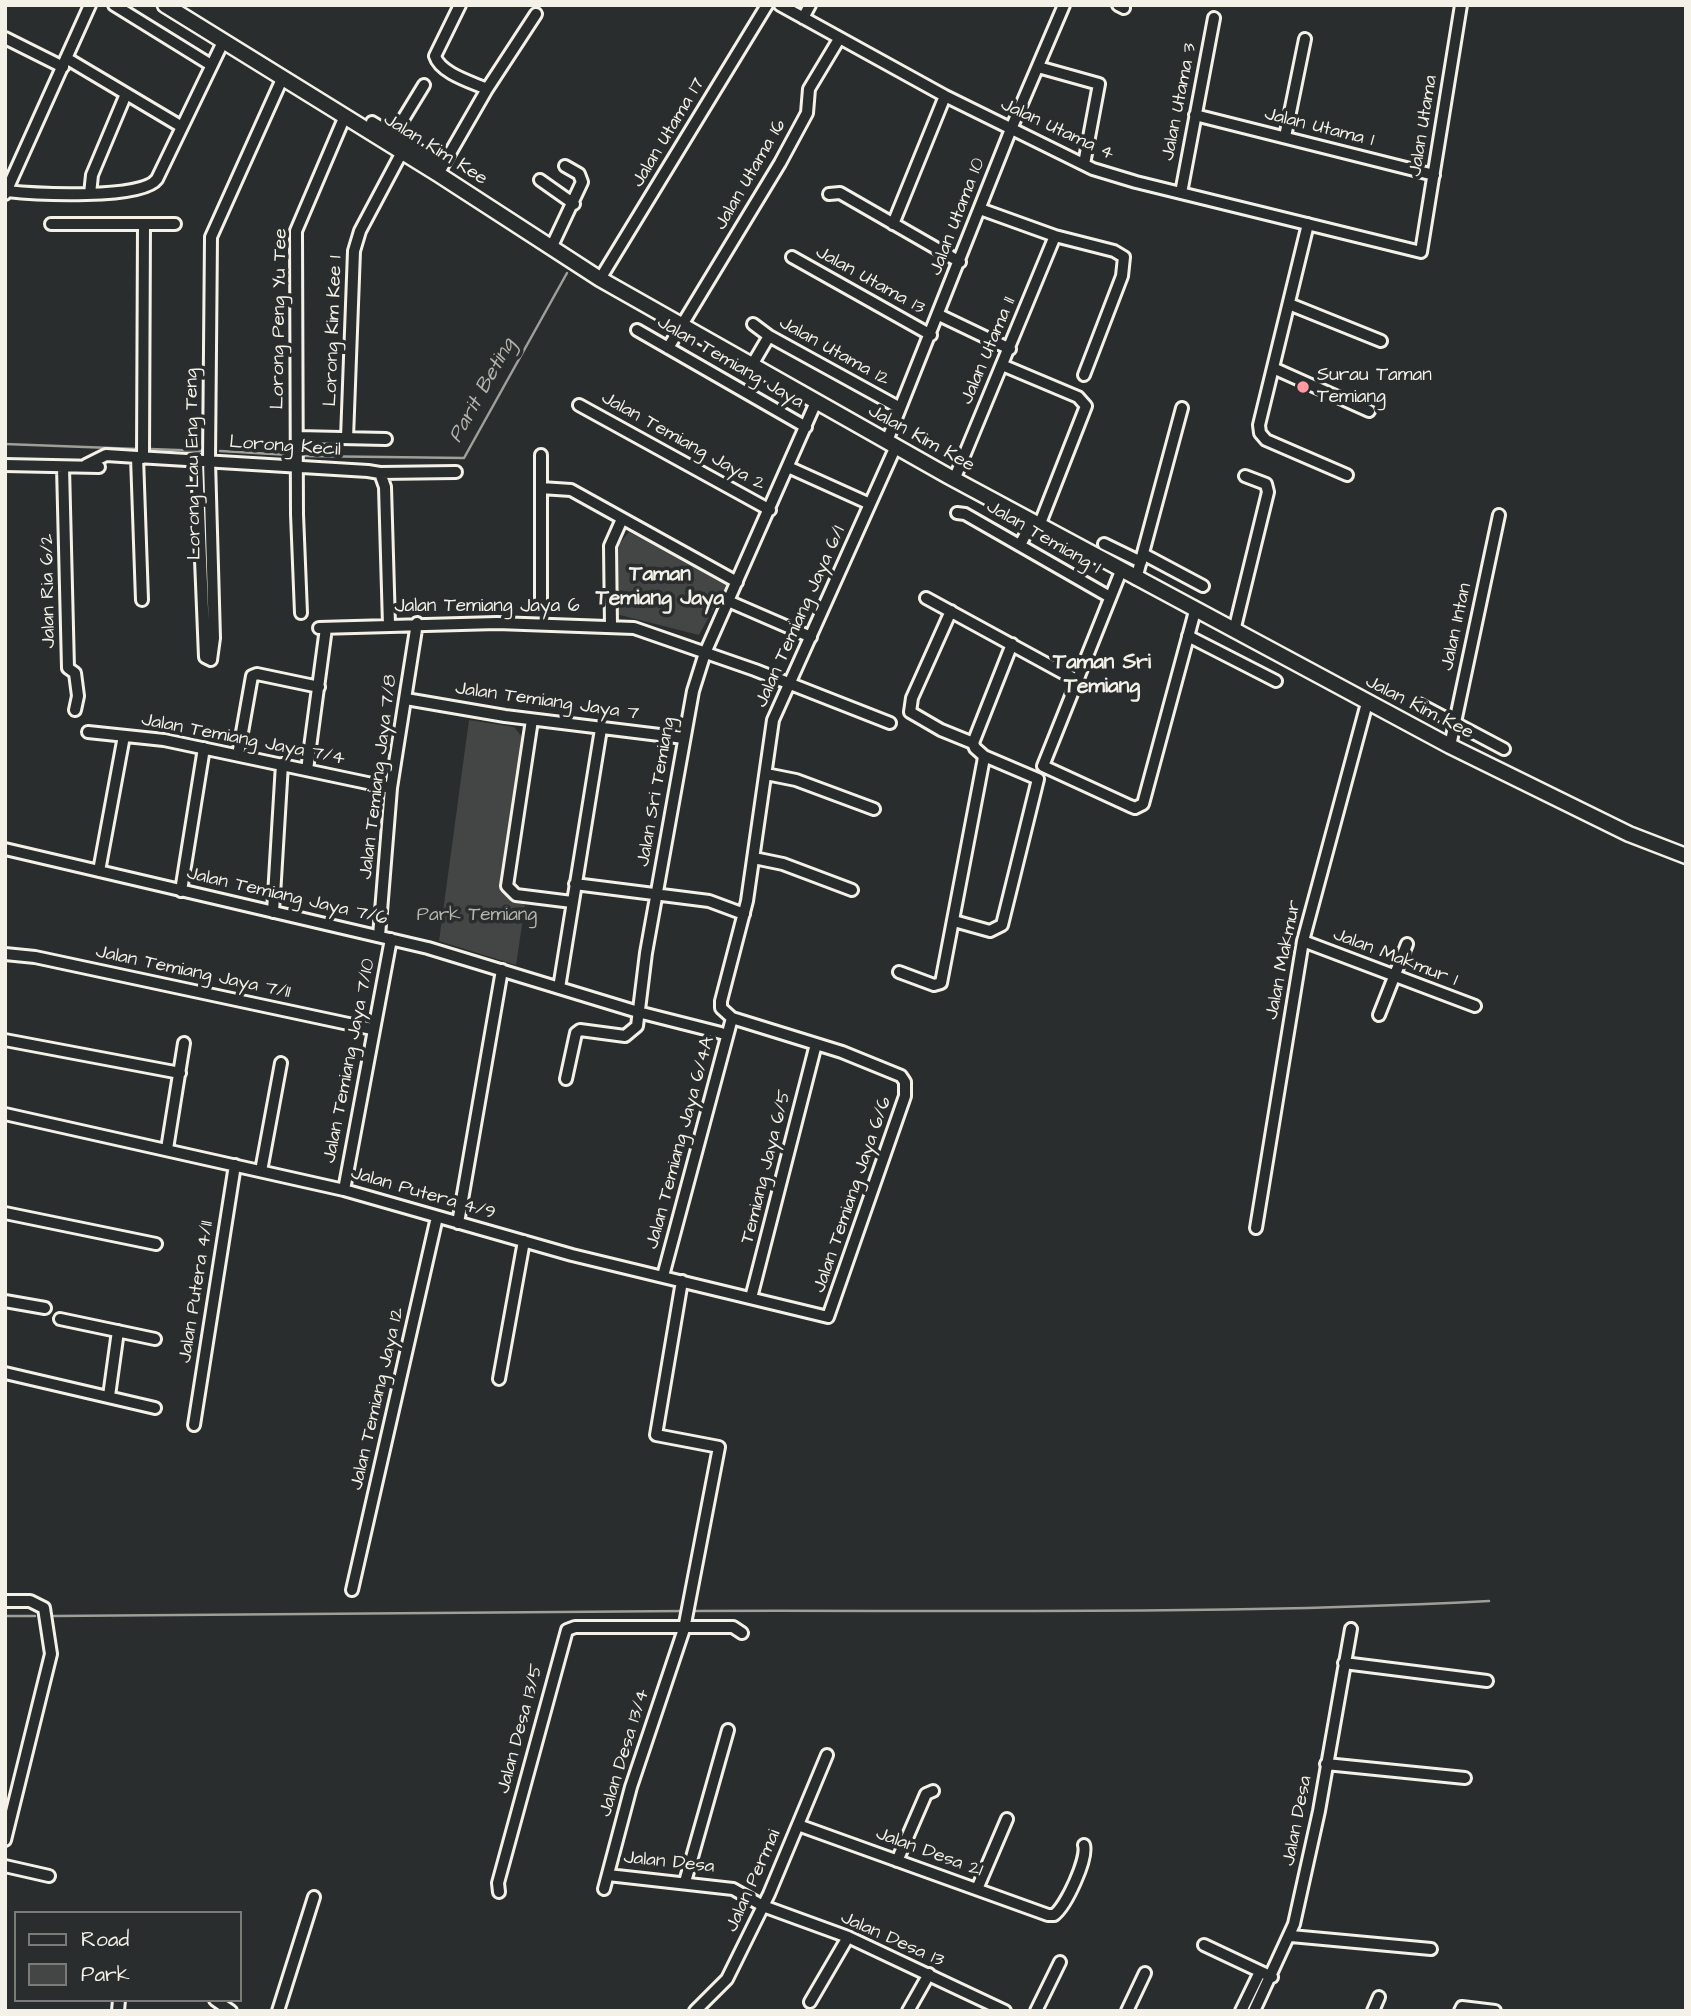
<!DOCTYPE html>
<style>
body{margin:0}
#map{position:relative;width:1691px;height:2016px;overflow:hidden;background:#2a2d2e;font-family:"Architects Daughter",sans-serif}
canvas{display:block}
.frame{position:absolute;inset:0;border:7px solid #f4f1e8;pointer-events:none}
.legend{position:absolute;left:14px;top:1911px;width:228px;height:91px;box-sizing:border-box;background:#2a2d2e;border:2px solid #7b7b78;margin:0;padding:9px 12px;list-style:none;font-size:21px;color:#f4f1e8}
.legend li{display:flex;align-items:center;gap:14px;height:35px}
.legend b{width:35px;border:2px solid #7b7b78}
</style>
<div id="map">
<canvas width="1691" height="2016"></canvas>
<div class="frame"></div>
<ul class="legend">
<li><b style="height:9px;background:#2a2d2e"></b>Road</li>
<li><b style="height:19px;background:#444645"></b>Park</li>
</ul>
</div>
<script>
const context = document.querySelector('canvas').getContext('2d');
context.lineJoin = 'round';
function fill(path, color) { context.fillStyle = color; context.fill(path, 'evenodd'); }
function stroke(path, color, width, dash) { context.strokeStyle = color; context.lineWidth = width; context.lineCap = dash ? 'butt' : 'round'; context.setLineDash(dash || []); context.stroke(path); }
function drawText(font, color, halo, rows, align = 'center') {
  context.font = font + ' "Architects Daughter",sans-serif'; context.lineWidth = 7; context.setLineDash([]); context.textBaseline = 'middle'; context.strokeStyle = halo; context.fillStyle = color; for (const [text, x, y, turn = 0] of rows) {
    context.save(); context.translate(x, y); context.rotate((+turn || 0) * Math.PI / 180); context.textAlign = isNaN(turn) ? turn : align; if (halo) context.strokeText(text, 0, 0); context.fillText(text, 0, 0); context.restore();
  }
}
fill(new Path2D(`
 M 629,532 L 729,581 L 699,635 L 616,614 L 618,545 Z
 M 469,720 L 514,727 L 522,737 L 500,889 L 513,901 L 525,905 L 516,965 L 439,941 Z`), '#444645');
stroke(new Path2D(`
 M 5,444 L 138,449
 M 150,449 L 205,451
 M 220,451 L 290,455
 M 303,456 L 464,458 L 567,273
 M 691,1611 C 957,1610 1223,1615 1489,1601
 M 5,1616 L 35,1616
 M 54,1616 L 684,1611`), '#9f9f9a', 2.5);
const street = new Path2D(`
 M 114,5 L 211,65
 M 460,5 L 435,56 C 440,73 471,82 487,89
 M 780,5 L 945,96 L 1093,169 L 1136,182 L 1421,252 L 1461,5
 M 1118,5 L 1124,8
 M 803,18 L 810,5
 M 5,38 L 63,67
 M 66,58 L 182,127
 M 1038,67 L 1099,84 L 1084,164
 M 1195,115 L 1434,175
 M 372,122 L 443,165
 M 1285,137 L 1305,39
 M 391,139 L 424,85
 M 438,174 L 487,89 L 536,14
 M 540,180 L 574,204
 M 7,191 C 34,194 142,200 157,179 L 223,42
 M 1181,193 L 1214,18
 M 5,194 L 90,5
 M 90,194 L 92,175 L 126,94
 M 829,194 L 840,193 L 960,262
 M 980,209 L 1055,236 L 1114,251 L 1124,257 L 1122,276 L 1084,375
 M 51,224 L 175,224
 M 893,224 L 945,96
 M 1308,224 L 1259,425 L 1260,433 L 1266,440 L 1347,475
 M 551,248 L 582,182 L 579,174 L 565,166
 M 792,257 L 931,335
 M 600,279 L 767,5
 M 1289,304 L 1381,341
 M 939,315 L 1010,349
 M 753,324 L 769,336 L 900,408
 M 637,330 L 806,427
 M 668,348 L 780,163 L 807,113 L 809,89 L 839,39
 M 752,365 L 769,336
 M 1002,365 L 1078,397 L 1086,406 L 1039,526
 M 1273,368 L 1369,411
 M 579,405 L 770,510
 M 297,437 L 386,439
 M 347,438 L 354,251 L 360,231 L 402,152
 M 887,441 L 1011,129 L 1064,5
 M 143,458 L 144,224
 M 197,462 L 205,657 L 211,660 L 214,638 L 209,461 L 211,237 L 282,79
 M 5,465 L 99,467
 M 86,465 L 106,455 L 137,457
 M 63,467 L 68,668 L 75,673 L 78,696 L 75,710
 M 788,467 L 870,504
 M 380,473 L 456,472
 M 954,480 L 1055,236
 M 541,488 L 571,490 L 737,582
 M 957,513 L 965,514 L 1110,597
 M 1104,544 L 1141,562
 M 1020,545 L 1032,522
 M 1143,554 L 1203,586
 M 1121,571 L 1043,766 L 1130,806 L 1135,808 L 1143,804 L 1195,611
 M 1136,579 L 1182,408
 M 926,598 L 1078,681
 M 142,600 L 137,457 L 368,471 L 380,473 L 385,487 L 389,625
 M 728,601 L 811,637
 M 541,606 L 541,455
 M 951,611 L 912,698 L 910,712 L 941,730 L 973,743
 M 301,613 L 297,514 L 296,231 L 345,116
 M 611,626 L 610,546 L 622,519
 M 319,628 L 497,623 L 634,628 L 755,670 L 890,723
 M 1234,631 L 1268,492 L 1266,484 L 1245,476
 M 1188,636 L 1276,681
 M 406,699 L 505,716 L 684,738
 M 1419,704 L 1504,749
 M 532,720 L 507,886 L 516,895 L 572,902
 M 88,732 L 164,740 L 391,788
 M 973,743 L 1012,644
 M 1450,746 L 1499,515
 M 238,755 L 252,676 L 257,674 L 319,687
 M 307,770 L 326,628
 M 766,774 L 796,780 L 874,809
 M 5,849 L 428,948 L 638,1012 L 721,1033
 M 754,858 L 783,864 L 852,890
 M 99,871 L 124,736
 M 575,884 L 709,901 L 744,914
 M 181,891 L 204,748
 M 273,912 L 282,764
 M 954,921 L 990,931 L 1002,925 L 1038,779 L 984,756
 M 379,936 L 391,788 L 417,623
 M 1303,941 L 1475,1006
 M 5,954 L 35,957 L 372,1029
 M 899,972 L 934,985 L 941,983 L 983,763 L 984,756 L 975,748 L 973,743
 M 559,988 L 601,729
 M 1379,1015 L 1407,944
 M 5,1040 L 180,1073
 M 566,1079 L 576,1033 L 580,1030 L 625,1036 L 637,1026 L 646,953 L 693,691 L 705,653 L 816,402
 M 5,1114 L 344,1190 L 572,1255 L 828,1317 L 905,1096 L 905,1082 L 901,1076 L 842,1052 L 732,1018 L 721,1008 L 721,1001 L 747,901 L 773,720 L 896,446
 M 167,1149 L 184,1043
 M 261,1171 L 281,1063
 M 344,1190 L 391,939
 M 5,1213 L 156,1244
 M 458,1223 L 502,970
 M 1256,1228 L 1303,941 L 1367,703
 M 663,1276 L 732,1018
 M 751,1298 L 816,1044
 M 5,1301 L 45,1308
 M 60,1319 L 155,1339
 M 5,1373 L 155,1408
 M 499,1379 L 524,1241
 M 109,1396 L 118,1331
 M 194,1425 L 235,1165
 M 352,1590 L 437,1217
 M 5,1601 L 30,1601 L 44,1608 L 51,1654 L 5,1840
 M 1344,1663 L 1487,1681
 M 1326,1764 L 1465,1778
 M 798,1825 L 1048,1915 L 1054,1915 C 1066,1906 1088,1859 1084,1845
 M 897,1861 L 926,1794 L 933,1791
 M 5,1866 L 49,1876
 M 608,1875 L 733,1889 L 763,1906 L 848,1937 L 1005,2011
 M 685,1882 L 728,1730
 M 604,1889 L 631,1787 L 684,1629 L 719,1447 L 656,1435 L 682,1281
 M 977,1889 L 1007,1819
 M 499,1892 L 498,1883 L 567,1630 L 575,1627 L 733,1627 L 742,1633
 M 1291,1936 L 1431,1949
 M 1204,1945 L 1272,1977
 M 215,2000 L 231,2011
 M 810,2002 L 848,1937
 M 118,2011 L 119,2000
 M 278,2011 L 314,1897
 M 695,2011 L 727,1979 L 769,1894 L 827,1755
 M 908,2011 L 929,1974
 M 1036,2011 L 1060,1962
 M 1127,2011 L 1145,1973
 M 1241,2011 L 1260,1972
 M 1254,2011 L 1294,1924 L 1319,1811 L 1351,1629
 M 1373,2011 L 1379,1997
 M 1460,2011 L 1462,2007 L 1495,2011`);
const secondary = new Path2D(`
 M 165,5 L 438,174 L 600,279 L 948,476 L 1450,746 L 1629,834 L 1686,856`);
stroke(street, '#f4f1e8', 16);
stroke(secondary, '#f4f1e8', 19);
stroke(street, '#2a2d2e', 10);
stroke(secondary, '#2a2d2e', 14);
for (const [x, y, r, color] of [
 [1303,387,7,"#ff9aa2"]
]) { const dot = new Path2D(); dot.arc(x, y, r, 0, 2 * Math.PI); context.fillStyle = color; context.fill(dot); stroke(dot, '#2a2d2e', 2.5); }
drawText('19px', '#f4f1e8', '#2a2d2e', [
 ["Jalan Utama 3",1180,102,-79],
 ["Jalan Utama",1424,126,-81],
 ["Jalan Utama 1",1319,128,14],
 ["Jalan Utama 4",1057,130,25],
 ["Jalan Utama 17",669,133,-59],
 ["Jalan Kim Kee",435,150,32],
 ["Jalan Utama 16",751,175,-60],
 ["Jalan Utama 10",958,217,-69],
 ["Jalan Utama 13",870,281,29],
 ["Lorong Peng Yu Tee",280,319,-89],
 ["Lorong Kim Kee 1",334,331,-88],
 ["Jalan Utama 11",989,351,-67],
 ["Jalan Utama 12",834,352,29],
 ["Jalan Temiang Jaya",730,363,30],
 ["Jalan Kim Kee",921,439,29],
 ["Jalan Temiang Jaya 2",683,442,29],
 ["Lorong Kecil",285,447,4],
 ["Lorong Lau Eng Teng",194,464,-91],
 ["Jalan Temiang 1",1043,538,30],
 ["Jalan Ria 6/2",49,591,-91],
 ["Jalan Temiang Jaya 6",487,607],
 ["Jalan Temiang Jaya 6/1",801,617,-66],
 ["Jalan Intan",1457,627,-78],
 ["Jalan Temiang Jaya 7",547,702,8],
 ["Jalan Kim Kee",1419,708,27],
 ["Jalan Temiang Jaya 7/4",243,740,11],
 ["Jalan Temiang Jaya 7/8",379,777,-83],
 ["Jalan Sri Temiang",657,792,-80],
 ["Jalan Temiang Jaya 7/6",287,897,13],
 ["Jalan Makmur 1",1395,958,21],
 ["Jalan Makmur",1284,960,-79],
 ["Jalan Temiang Jaya 7/11",193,973,12],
 ["Jalan Temiang Jaya 7/10",350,1061,-79],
 ["Jalan Temiang Jaya 6/4A",681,1143,-75],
 ["Temiang Jaya 6/5",767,1167,-76],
 ["Jalan Putera 4/9",423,1194,16],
 ["Jalan Temiang Jaya 6/6",853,1195,-71],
 ["Jalan Putera 4/11",197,1292,-81],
 ["Jalan Temiang Jaya 12",378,1399,-77],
 ["Jalan Desa 13/5",521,1729,-75],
 ["Jalan Desa 13/4",625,1753,-73],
 ["Jalan Desa",1298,1821,-79],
 ["Jalan Desa 21",929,1853,20],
 ["Jalan Desa",669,1863,6],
 ["Jalan Permai",754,1881,-66],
 ["Jalan Desa 13",892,1940,24]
]);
drawText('19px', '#f4f1e8', '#2a2d2e', [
 ["Surau Taman",1317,376],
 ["Temiang",1317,398]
], 'left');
drawText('19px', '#b6b5af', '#2a2d2e', [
 ["Park Temiang",477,916]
]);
drawText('italic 21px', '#b5b3ae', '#2a2d2e', [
 ["Parit Beting",483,391,-61]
]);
drawText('bold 21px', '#f4f1e8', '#2a2d2e', [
 ["Taman",660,576],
 ["Temiang Jaya",660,600],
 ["Taman Sri",1102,664],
 ["Temiang",1102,688]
]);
</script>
